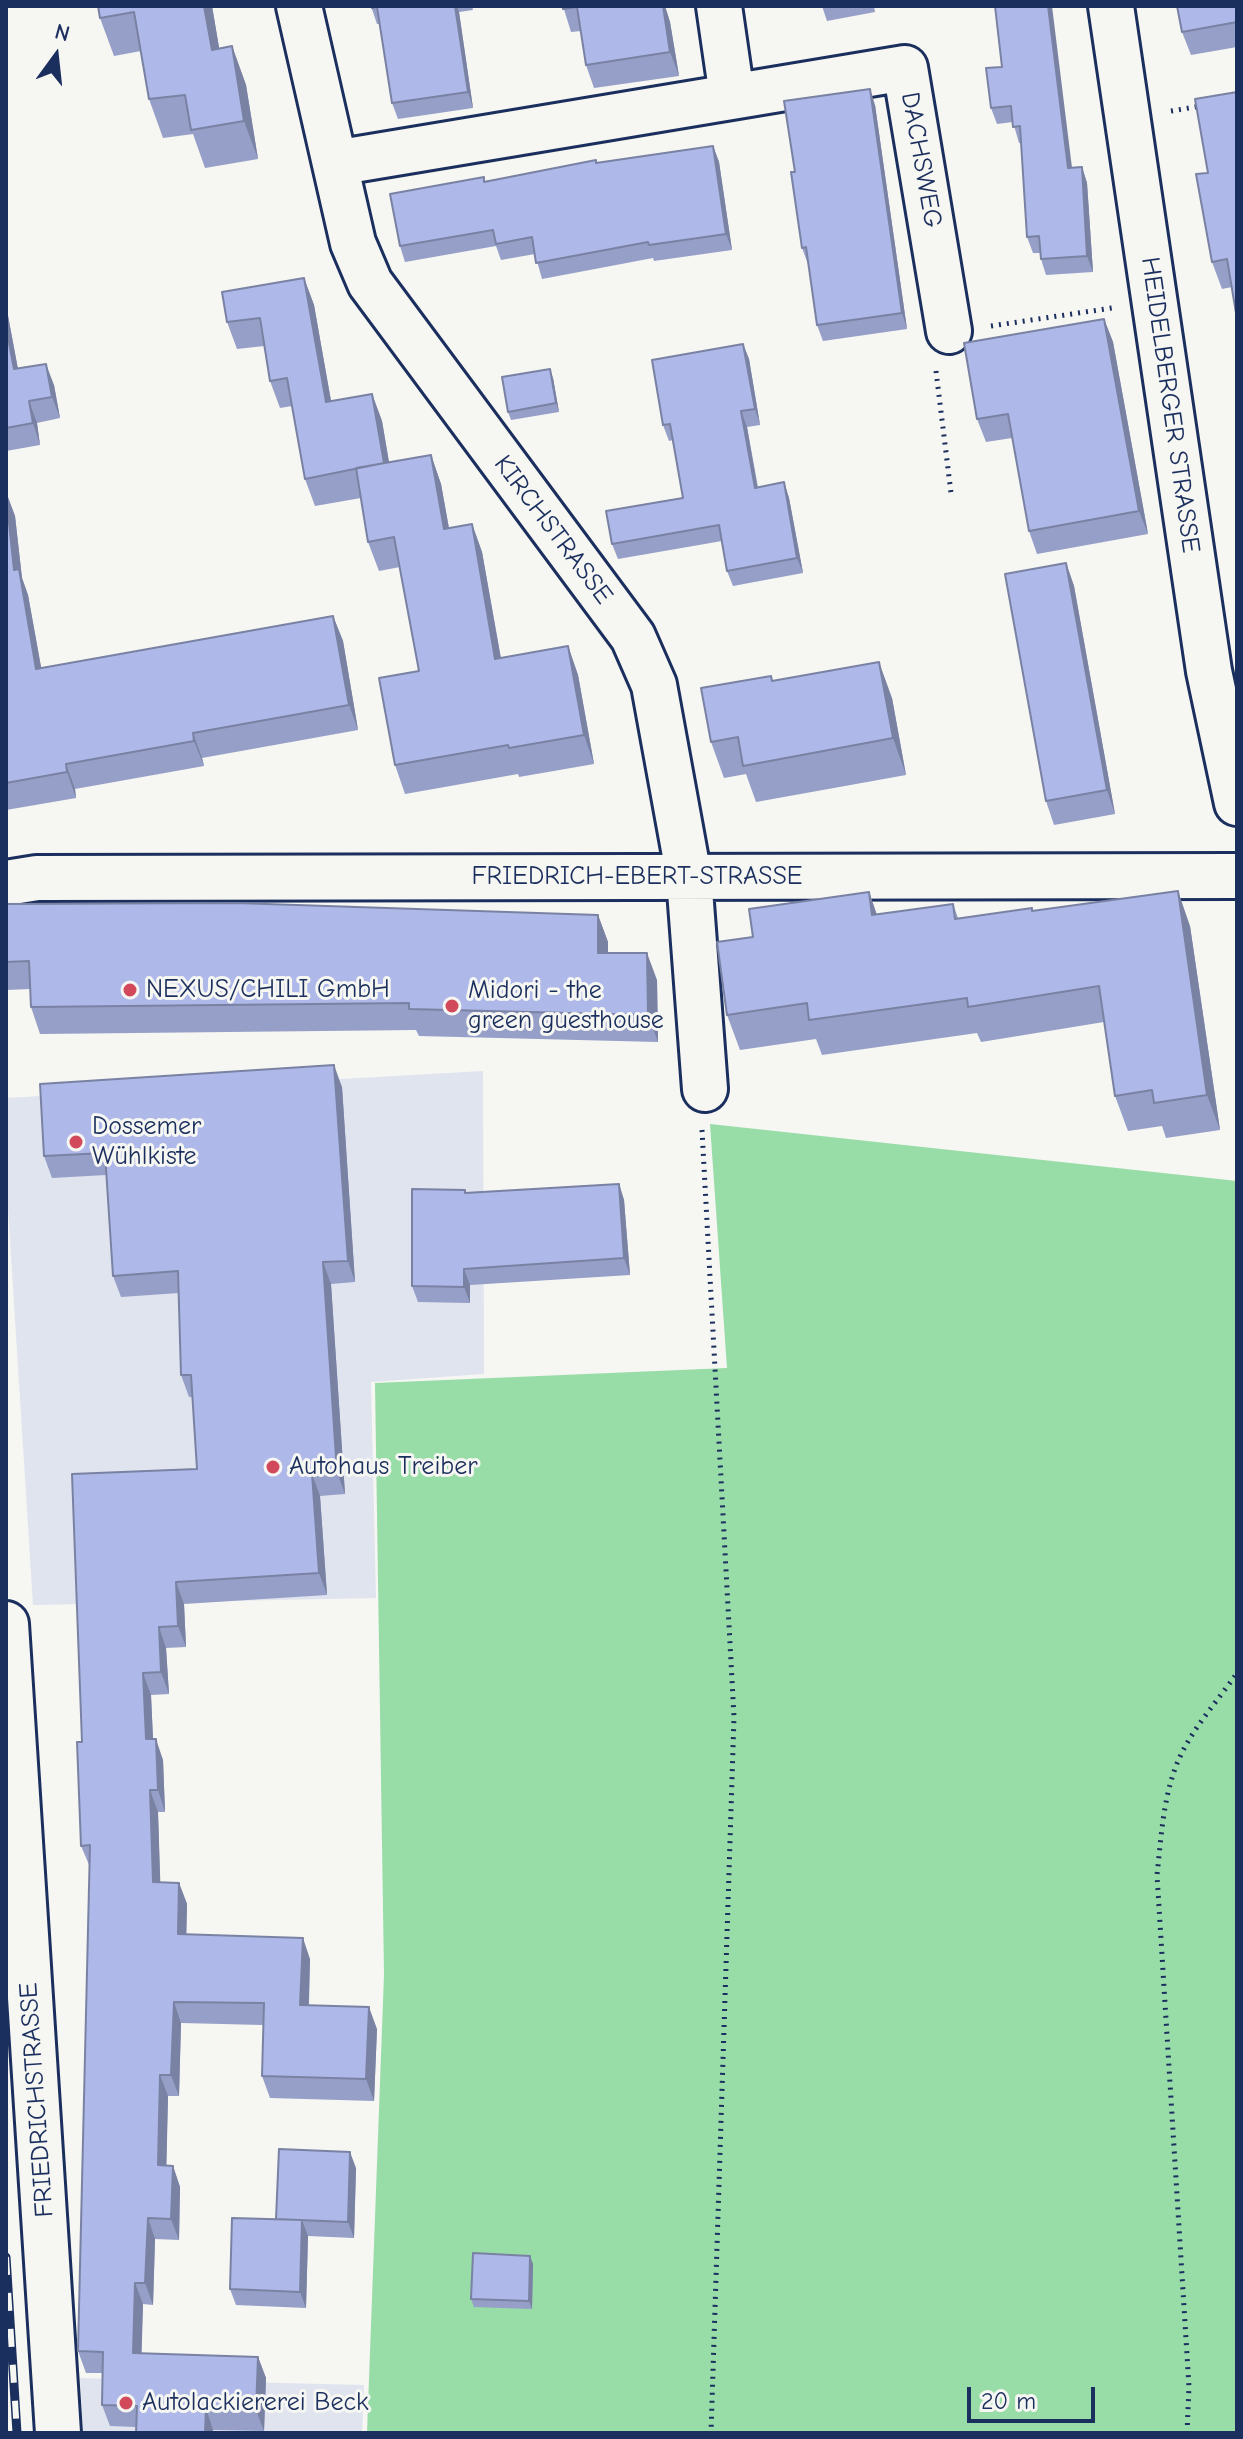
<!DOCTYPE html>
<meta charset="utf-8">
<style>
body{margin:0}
#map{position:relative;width:1243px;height:2439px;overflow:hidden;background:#f6f6f2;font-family:"Comic Neue",sans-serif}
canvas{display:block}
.frame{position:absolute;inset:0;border:8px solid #1b2f5e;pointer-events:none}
.north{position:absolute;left:16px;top:16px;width:80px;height:80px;-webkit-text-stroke:6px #f6f6f2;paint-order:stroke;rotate:15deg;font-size:22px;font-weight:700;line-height:32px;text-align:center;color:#1b2f5e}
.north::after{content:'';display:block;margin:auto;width:28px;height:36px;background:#1b2f5e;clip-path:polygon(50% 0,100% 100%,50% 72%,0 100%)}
.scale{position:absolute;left:967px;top:2387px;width:128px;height:36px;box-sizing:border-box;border:4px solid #1b2f5e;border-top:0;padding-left:10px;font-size:24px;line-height:28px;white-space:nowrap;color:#1b2f5e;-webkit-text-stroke:6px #f6f6f2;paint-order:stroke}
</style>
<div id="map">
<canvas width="1243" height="2439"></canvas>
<div class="frame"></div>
<div class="north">N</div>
<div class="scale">20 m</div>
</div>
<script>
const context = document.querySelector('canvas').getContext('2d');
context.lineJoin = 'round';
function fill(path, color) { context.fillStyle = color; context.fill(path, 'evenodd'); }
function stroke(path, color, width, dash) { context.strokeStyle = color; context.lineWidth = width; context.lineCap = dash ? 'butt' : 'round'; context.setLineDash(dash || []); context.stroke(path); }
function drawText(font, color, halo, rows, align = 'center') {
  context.font = font + ' "Comic Neue",sans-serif'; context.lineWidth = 6; context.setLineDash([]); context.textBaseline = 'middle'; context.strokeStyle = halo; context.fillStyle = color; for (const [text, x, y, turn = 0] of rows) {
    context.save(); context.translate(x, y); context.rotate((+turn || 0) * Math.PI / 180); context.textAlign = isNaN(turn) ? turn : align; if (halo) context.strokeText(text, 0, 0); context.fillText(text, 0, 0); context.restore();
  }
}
fill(new Path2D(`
 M 483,1071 L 484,1374 L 371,1382 L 376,1598 L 33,1605 L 6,1177 L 6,1098 Z
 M 80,2378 L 364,2385 L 362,2433 L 83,2433 Z`), '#e0e4ef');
fill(new Path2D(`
 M 710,1124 L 1237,1181 L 1237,2433 L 367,2433 L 384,1975 L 375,1383 L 727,1368 Z`), '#98dca8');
const minor = new Path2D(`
 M 299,6 L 353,243 L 370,283 L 633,637 L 654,685 L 689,877 L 705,1089
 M 719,6 L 732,96
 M 1111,6 L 1209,671 L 1237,803
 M 335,163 L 905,68 L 949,331
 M 6,883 L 37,878 L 1237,876
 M 6,1624 L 58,2433`);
stroke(minor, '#1b2f5e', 50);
stroke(new Path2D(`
 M 1171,111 L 1201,106
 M 991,326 L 1112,308
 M 936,371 L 951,493
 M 702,1130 L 734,1717 L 711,2433
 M 1187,2433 L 1189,2387 L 1157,1875 C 1161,1839 1163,1800 1176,1766 C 1189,1732 1217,1702 1237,1673`), '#1b2f5e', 5, [2, 6]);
stroke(minor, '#f6f6f2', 44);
const rail = new Path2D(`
 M 6,2257 L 17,2433`);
stroke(rail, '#1b2f5e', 9);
stroke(rail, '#f6f6f2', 6, [18]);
fill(new Path2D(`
 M 98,6 L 212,6 L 219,48 L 232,46 L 246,85 L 258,159 L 205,168 L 193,134 L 163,138 L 149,99 L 141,51 L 114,56 L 100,18 Z
 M 371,6 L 472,6 L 473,10 L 459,12 L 473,108 L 398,119 L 392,103 L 380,24 L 377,24 Z
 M 563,6 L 665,6 L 670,22 L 679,76 L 594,88 L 586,65 L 581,31 L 571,32 Z
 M 822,6 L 874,6 L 875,12 L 827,21 Z
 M 1237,6 L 1237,47 L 1191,55 L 1182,32 Z
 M 1002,67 L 1072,167 L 1082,167 L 1087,183 L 1093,272 L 1046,275 L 1041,259 L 1040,253 L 1033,253 L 1027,237 L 1021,143 L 1019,143 L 1013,122 L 997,124 L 991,108 Z
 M 1237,92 L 1232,287 L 1222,289 L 1212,262 L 1208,173 Z
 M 875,105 L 907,329 L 823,341 L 817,325 L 808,264 L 802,248 L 795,172 Z
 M 713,146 L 719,162 L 732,250 L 654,261 L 653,258 L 542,279 L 535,254 L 501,260 L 496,246 L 405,262 L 400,246 L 484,177 L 485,181 L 596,163 Z
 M 304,278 L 314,305 L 331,401 L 372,394 L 382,421 L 389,462 L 431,455 L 441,484 L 449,528 L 472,524 L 482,552 L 501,658 L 568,646 L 578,675 L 594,764 L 519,777 L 518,774 L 405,794 L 395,765 L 419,671 L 400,567 L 379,571 L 368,542 L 361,498 L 315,506 L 305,479 L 292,406 L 280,408 L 270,381 L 264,346 L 237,349 L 227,322 Z
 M 6,305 L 18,369 L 54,385 L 60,418 L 37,423 L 40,445 L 6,451 Z
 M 1104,319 L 1113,342 L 1148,534 L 1037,554 L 1029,531 L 1012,438 L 986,442 L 977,419 Z
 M 743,344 L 749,359 L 760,425 L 747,427 L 758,487 L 784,482 L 789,498 L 803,573 L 733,586 L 727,571 L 722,541 L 618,559 L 612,544 L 683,498 L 673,440 L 669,441 L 663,425 Z
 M 553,378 L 559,412 L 511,420 L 508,412 Z
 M 6,492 L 15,516 L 22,578 L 28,595 L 41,668 L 333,616 L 343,641 L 358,730 L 202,758 L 204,766 L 75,789 L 76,798 L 6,810 Z
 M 1066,563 L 1074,586 L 1115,814 L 1054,825 L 1046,801 Z
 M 772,680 L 892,698 L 906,775 L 756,802 L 746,774 L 724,778 L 711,742 Z
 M 869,892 L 877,915 L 953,904 L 958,918 L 1033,911 L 1190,926 L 1220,1130 L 1166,1138 L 1162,1126 L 1128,1131 L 1115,1096 L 1104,1022 L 981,1042 L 977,1033 L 822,1055 L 816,1039 L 740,1050 L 727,1015 L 753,937 Z
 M 6,904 L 598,915 L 608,942 L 608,953 L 657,980 L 658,1042 L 419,1036 L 416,1030 L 40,1034 L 31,1007 L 30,989 L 6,990 Z
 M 342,1087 L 355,1282 L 331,1284 L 345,1494 L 320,1496 L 327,1595 L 184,1604 L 186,1647 L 166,1648 L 169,1694 L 151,1695 L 153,1739 L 163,1760 L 165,1812 L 158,1812 L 160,1882 L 179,1883 L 187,1904 L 186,1934 L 310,1959 L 309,2005 L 377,2029 L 374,2101 L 270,2098 L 262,2076 L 263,2025 L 181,2023 L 179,2096 L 168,2096 L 166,2165 L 173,2166 L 180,2187 L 179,2240 L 155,2239 L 153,2305 L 143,2304 L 141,2353 L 258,2357 L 266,2378 L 264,2431 L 213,2430 L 213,2433 L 136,2433 L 136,2427 L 110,2426 L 102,2405 L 103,2373 L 86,2373 L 78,2351 L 90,1867 L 81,1846 L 82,1742 L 197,1469 L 192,1397 L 189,1397 L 181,1375 L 179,1293 L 121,1297 L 113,1276 L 106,1175 L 52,1178 L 44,1156 Z
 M 619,1184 L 624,1200 L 630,1275 L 470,1285 L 470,1303 L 418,1302 L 412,1286 L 465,1190 L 466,1193 Z
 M 356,2168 L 354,2238 L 308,2236 L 306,2308 L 236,2305 L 230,2289 L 276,2219 Z
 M 533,2264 L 532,2309 L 474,2307 L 471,2299 Z`), '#969fc8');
fill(new Path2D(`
 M 204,6 L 212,6 L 226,88 L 212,50 Z
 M 455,6 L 457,6 L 459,12 L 473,108 L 468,92 Z
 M 663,6 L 665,6 L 670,22 L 679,76 L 670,52 Z
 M 1048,6 L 1052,6 L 1074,184 L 1068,168 Z
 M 232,46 L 246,85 L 258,159 L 244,121 Z
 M 870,89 L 875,105 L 907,329 L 902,313 Z
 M 713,146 L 719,162 L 732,250 L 726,234 Z
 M 1082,167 L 1087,183 L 1093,272 L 1087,256 Z
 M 304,278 L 314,305 L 336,429 L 326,402 Z
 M 6,305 L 22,391 L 14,369 L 6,327 Z
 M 1104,319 L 1113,342 L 1148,534 L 1139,511 Z
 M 743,344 L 749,359 L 760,425 L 755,409 Z
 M 46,364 L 54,385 L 60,418 L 52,397 Z
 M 550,369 L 553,378 L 559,412 L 556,403 Z
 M 372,394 L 382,421 L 394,492 L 385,465 Z
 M 29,401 L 37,423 L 40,445 L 33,423 Z
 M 741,411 L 747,427 L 760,503 L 755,488 Z
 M 431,455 L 441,484 L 454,557 L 444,529 Z
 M 784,482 L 789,498 L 803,573 L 797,558 Z
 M 6,492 L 15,516 L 22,578 L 28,595 L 46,694 L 36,669 L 14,570 Z
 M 472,524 L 482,552 L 506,688 L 495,659 Z
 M 1066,563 L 1074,586 L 1115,814 L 1107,790 Z
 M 333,616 L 343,641 L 358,730 L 349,705 Z
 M 568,646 L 578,675 L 594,764 L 584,735 Z
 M 879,662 L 892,698 L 906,775 L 893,738 Z
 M 193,733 L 202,758 L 204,766 L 194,741 Z
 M 66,764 L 75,789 L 76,798 L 67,772 Z
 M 1178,891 L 1190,926 L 1220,1130 L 1207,1095 Z
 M 869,892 L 881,927 L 872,915 Z
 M 598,915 L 608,942 L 608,980 L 598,953 Z
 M 647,953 L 657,980 L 658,1042 L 648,1015 Z
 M 334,1065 L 342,1087 L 355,1282 L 348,1261 Z
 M 619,1184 L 624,1200 L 630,1275 L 624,1258 Z
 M 323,1262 L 331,1284 L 345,1494 L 337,1472 Z
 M 464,1269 L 470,1285 L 470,1303 L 464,1287 Z
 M 312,1474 L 320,1496 L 327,1595 L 319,1573 Z
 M 176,1582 L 184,1604 L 186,1647 L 178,1626 Z
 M 159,1627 L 166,1648 L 169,1694 L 161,1672 Z
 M 143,1673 L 151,1695 L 154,1761 L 146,1739 Z
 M 156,1739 L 163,1760 L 165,1812 L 158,1790 Z
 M 150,1790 L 158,1812 L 161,1903 L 153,1882 Z
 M 179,1883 L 187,1904 L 186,1955 L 178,1934 Z
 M 303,1938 L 310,1959 L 308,2026 L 300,2005 Z
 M 174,2002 L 181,2023 L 179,2096 L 171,2075 Z
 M 369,2007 L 377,2029 L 374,2101 L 366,2079 Z
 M 160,2075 L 168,2096 L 166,2186 L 158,2165 Z
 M 350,2152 L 356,2168 L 354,2238 L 348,2222 Z
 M 173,2166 L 180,2187 L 179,2240 L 171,2219 Z
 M 148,2218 L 155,2239 L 153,2305 L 145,2283 Z
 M 302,2220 L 308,2236 L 306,2308 L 300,2292 Z
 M 530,2256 L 533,2264 L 532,2309 L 529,2301 Z
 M 135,2283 L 143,2304 L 141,2374 L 133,2353 Z
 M 258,2357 L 266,2378 L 264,2431 L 256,2410 Z
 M 206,2408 L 213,2430 L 213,2433 L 205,2433 Z`), '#7a82a3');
const building = new Path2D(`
 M 98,6 L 204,6 L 212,50 L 232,46 L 244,121 L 191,130 L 185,95 L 149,99 L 134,12 L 100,18 Z
 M 371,6 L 455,6 L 468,92 L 392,103 L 377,7 L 372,8 Z
 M 563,6 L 663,6 L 670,52 L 586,65 L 577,7 L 563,9 Z
 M 995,6 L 1048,6 L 1068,168 L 1082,167 L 1087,256 L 1041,259 L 1039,236 L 1027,237 L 1020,126 L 1013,127 L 1011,106 L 991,108 L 986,68 L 1002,67 Z
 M 1177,6 L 1237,6 L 1237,22 L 1182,32 Z
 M 870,89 L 902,313 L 817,325 L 806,247 L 802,248 L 791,172 L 795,172 L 784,101 Z
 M 1237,92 L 1237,319 L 1227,259 L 1212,262 L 1196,174 L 1208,173 L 1195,99 Z
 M 713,146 L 726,234 L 649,245 L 648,242 L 536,263 L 532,237 L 496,244 L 493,230 L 400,246 L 390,194 L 484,177 L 484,182 L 596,160 L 596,163 Z
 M 304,278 L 326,402 L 372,394 L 384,463 L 305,479 L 287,378 L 270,381 L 260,318 L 227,322 L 222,292 Z
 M 1104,319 L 1139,511 L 1029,531 L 1008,414 L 977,419 L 964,343 Z
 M 6,327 L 14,369 L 46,364 L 52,397 L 29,401 L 33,423 L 6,428 Z
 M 743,344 L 755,409 L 741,411 L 755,488 L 784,482 L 797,558 L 727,571 L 719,525 L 612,544 L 606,511 L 683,498 L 670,424 L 663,425 L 652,360 Z
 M 550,369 L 556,403 L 508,412 L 502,377 Z
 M 431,455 L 444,529 L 472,524 L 495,659 L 568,646 L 584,735 L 509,748 L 508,745 L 395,765 L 379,678 L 419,671 L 394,537 L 368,542 L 356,468 Z
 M 6,495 L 14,570 L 19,569 L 36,669 L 333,616 L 349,705 L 193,733 L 194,741 L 66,764 L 67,772 L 6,783 Z
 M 1066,563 L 1107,790 L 1046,801 L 1005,574 Z
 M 879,662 L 893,738 L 743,766 L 738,737 L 711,742 L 701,688 L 771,676 L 772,681 Z
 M 1178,891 L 1207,1095 L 1154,1103 L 1152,1090 L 1115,1096 L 1099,986 L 968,1007 L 967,998 L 809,1020 L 807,1003 L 727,1015 L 717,942 L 753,937 L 749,909 L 869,892 L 872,915 L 953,904 L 955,919 L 1032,908 L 1032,911 Z
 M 236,903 L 598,915 L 598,953 L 647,953 L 648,1015 L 409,1009 L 409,1003 L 31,1007 L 29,961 L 6,962 L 6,904 Z
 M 334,1065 L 348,1261 L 323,1262 L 337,1472 L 312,1474 L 319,1573 L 176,1582 L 178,1626 L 159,1627 L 161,1672 L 143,1673 L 146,1739 L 156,1739 L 158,1790 L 150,1790 L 153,1882 L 179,1883 L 178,1934 L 303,1938 L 300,2005 L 369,2007 L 366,2079 L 262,2076 L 264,2003 L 174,2002 L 171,2075 L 160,2075 L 158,2165 L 173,2166 L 171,2219 L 148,2218 L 145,2283 L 135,2283 L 133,2353 L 258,2357 L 256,2410 L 206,2408 L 205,2433 L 136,2433 L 137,2406 L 102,2405 L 103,2352 L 78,2351 L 90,1845 L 81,1846 L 77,1742 L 82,1742 L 72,1474 L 197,1469 L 191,1375 L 181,1375 L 178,1271 L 113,1276 L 105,1153 L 44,1156 L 40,1084 Z
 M 619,1184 L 624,1258 L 464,1269 L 464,1287 L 412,1286 L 412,1189 L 465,1190 L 465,1193 Z
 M 279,2149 L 350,2152 L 348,2222 L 276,2219 Z
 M 232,2218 L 302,2220 L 300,2292 L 230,2289 Z
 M 473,2253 L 530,2256 L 529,2301 L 471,2299 Z`);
fill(building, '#aeb9e9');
stroke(building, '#7a82a3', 2);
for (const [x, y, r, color] of [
 [130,990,8,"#d1495b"],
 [452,1006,8,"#d1495b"],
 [76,1142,8,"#d1495b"],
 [273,1467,8,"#d1495b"],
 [126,2403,8,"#d1495b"]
]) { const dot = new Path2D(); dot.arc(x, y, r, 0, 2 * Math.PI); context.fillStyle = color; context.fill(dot); stroke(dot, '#f6f6f2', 3); }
drawText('26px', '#1b2f5e', '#f6f6f2', [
 ["DACHSWEG",921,160,80],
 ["HEIDELBERGER STRASSE",1170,405,82],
 ["KIRCHSTRASSE",553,530,53],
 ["FRIEDRICH-EBERT-STRASSE",637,877],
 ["FRIEDRICHSTRASSE",37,2100,-94]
]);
drawText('26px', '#1b2f5e', '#f6f6f2', [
 ["NEXUS/CHILI GmbH",146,990],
 ["Midori - the",468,991],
 ["green guesthouse",468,1021],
 ["Dossemer",92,1127],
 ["Wühlkiste",92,1157],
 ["Autohaus Treiber",289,1467],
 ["Autolackiererei Beck",142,2403]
], 'left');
</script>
